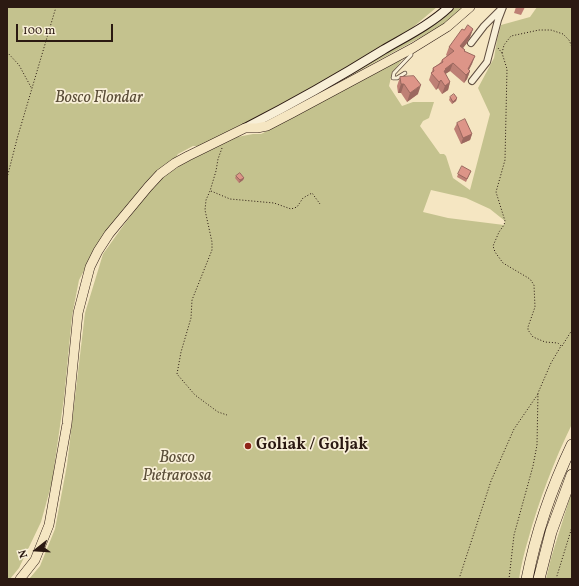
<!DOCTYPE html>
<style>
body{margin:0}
#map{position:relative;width:579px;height:586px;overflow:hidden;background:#f5e6c2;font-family:Vollkorn,serif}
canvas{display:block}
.frame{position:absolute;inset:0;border:8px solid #2b1912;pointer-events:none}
.north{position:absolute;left:16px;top:530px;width:40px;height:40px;-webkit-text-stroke:3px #f8efd7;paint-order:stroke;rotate:253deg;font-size:11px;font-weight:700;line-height:16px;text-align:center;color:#2b1912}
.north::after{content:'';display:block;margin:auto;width:14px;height:18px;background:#2b1912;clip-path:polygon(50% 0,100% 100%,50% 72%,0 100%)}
.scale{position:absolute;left:16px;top:24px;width:97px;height:18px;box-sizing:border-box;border:2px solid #2b1912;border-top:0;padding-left:5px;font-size:12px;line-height:14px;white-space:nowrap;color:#2b1912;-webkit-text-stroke:3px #f8efd7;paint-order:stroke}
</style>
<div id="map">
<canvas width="579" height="586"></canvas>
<div class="frame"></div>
<div class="north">N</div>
<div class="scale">100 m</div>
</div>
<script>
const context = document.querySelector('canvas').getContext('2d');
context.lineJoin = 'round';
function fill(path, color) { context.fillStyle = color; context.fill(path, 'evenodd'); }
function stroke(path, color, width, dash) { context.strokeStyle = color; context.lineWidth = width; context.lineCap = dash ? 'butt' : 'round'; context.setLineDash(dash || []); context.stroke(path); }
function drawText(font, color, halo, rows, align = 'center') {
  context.font = font + ' Vollkorn,serif'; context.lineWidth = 3.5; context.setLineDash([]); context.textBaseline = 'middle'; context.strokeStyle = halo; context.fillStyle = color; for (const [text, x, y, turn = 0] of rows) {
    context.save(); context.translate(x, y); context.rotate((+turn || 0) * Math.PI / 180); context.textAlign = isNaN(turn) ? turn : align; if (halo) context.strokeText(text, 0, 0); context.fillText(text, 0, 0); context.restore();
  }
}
fill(new Path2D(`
 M 7,7 L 437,7 L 406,33 L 301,95 L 199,146 L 193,146 L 178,154 L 175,159 L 164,165 L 145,183 L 101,239 L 79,280 L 72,316 L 64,398 L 52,482 L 41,522 L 19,568 L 10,579 L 7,579 Z
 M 455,7 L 464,7 L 445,24 L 300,103 L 438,21 L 447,15 Z
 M 537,7 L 566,7 L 566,8 L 572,7 L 572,424 C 554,461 539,500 528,540 C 524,553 521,566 519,579 L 29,579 L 40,566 L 55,529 L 67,465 L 85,313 L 103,254 L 123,226 L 147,194 L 158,182 L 167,174 L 188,161 L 237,137 L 253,134 L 261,134 L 267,131 L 404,57 L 392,73 L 389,86 L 402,106 L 413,102 L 434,102 L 429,118 L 423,121 L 420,126 L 440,154 L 444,154 L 446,156 L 453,178 L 470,190 L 490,114 L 478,88 L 494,58 L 497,40 L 501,25 L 530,17 ZM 431,190 L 466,198 L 490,209 L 505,221 L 504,225 L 448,218 L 423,212 Z
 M 572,491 L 572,579 L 546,579 L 551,558 Z`), '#c4c28e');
const lane = new Path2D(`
 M 405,73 L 397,78 L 393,78 L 394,73 L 411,55 L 411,51`);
const street = new Path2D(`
 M 471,43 L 484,26 L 501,9
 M 472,81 L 487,62 L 498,20 L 503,7`);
const secondary = new Path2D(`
 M 245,128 C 292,104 338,78 383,50 C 405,37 430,25 449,7`);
const primary = new Path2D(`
 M 20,579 L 35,560 L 49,525 L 67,424 L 78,313 L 90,267 L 98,251 L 109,234 L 148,187 L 160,174 L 175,163 L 188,156 L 245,128 L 257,128 L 267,126 L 292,113 L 413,48 L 447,27 L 470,7`);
const highway = new Path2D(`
 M 527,579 C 536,533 552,487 572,445
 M 539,579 L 551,532 L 572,475`);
stroke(lane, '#5e4c3e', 4.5);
stroke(street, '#5e4c3e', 8);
stroke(secondary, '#2b1912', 10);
stroke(primary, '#2b1912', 10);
stroke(highway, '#2b1912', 12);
stroke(new Path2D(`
 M 498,48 L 502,53 L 507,69 L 505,160 L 496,192 L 505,221 L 504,225 L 499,232 L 493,246 L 495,252 L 503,263 L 530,279 L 534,285 L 535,307 L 528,327 L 528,330 L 533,337 L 545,342 L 558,343 L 561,346 L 551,363 L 538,393 L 537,445 L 533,466 L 514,535 L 509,579
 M 7,52 L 19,65 L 32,89
 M 502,53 L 504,45 L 511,36 L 539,30 L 551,30 L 563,34 L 569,40 L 572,47
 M 222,148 L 218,159 L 216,171 L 210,191 L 206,200 L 205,210 L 212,242 L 212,250 L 192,300 L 191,318 L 181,352 L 177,374 L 195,395 L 218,412 L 227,415
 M 7,178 L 17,139 L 56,7
 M 211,191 L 230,199 L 274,203 L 291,209 L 297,207 L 303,198 L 312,193 L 320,204
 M 562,346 L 572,330
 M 459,579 L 491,481 L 514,429 L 538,394
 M 556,579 L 572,527`), '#2b1912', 1, [1, 2]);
stroke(lane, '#f8efd7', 3);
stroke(street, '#f8efd7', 6);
stroke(secondary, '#f8efd7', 8);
stroke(primary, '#f5e6c2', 9);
stroke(highway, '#f5e6c2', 11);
fill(new Path2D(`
 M 516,7 L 525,7 L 521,15 L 514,13 Z
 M 473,29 L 470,37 L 467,43 L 463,48 L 465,50 L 465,52 L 475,56 L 469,70 L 470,71 L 467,79 L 464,83 L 450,71 L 445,74 L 450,82 L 448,90 L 442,94 L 438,88 L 436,90 L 429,80 L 433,68 L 440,63 L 442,60 L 447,56 L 446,55 L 449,47 L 464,30 Z
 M 400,77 L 418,94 L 407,102 L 401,93 L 398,93 L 397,86 Z
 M 450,97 L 457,98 L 456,101 L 452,104 L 449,100 Z
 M 457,123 L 472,134 L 470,140 L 461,144 L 454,129 Z
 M 471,171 L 466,182 L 457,177 L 458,174 Z
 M 236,176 L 244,178 L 243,180 L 239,183 L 235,178 Z`), '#be8075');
fill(new Path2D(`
 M 473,29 L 470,37 L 467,43 L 458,54 L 460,46 Z
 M 475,56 L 472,64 L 465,77 L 468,69 Z
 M 453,63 L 450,71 L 444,75 L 441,79 L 445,69 Z
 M 470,71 L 467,79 L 464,83 L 466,75 Z
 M 441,80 L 438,88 L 436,90 L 439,82 Z
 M 450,82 L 448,90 L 442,94 L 445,86 Z
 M 401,84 L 404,84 L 401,93 L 398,93 Z
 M 421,85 L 418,94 L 407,102 L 410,93 Z
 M 457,98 L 456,101 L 452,104 L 453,102 Z
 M 472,134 L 470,140 L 461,144 L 463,138 Z
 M 244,178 L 243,180 L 239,183 L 240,180 Z`), '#9b685f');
const building = new Path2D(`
 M 468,25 L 473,29 L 469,35 L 460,46 L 465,50 L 464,51 L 475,56 L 468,69 L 470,71 L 466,75 L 453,63 L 445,69 L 446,70 L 444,71 L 450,82 L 445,86 L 441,80 L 439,82 L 431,73 L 434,71 L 433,68 L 443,62 L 442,60 L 454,51 L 449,47 L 462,29 L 464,30 Z
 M 414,76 L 421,85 L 410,93 L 404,84 L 401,84 L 400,77 Z
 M 454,94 L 457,98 L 453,102 L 450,97 Z
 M 465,119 L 472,134 L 463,138 L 457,123 Z
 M 462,166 L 471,171 L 467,179 L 458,174 Z
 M 240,173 L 244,178 L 240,180 L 236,176 Z`);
fill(building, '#dd9588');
stroke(building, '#9b685f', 1);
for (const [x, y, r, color] of [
 [248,446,4,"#8f2418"]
]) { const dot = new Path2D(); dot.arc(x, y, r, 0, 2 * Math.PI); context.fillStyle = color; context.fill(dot); stroke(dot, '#f8efd7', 1.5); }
drawText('italic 16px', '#594c37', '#f8efd7', [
 ["Bosco Flondar",99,99],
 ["Bosco",177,459],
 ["Pietrarossa",177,477]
]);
drawText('bold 16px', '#2b1912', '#f8efd7', [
 ["Goliak / Goljak",256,446]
], 'left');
</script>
